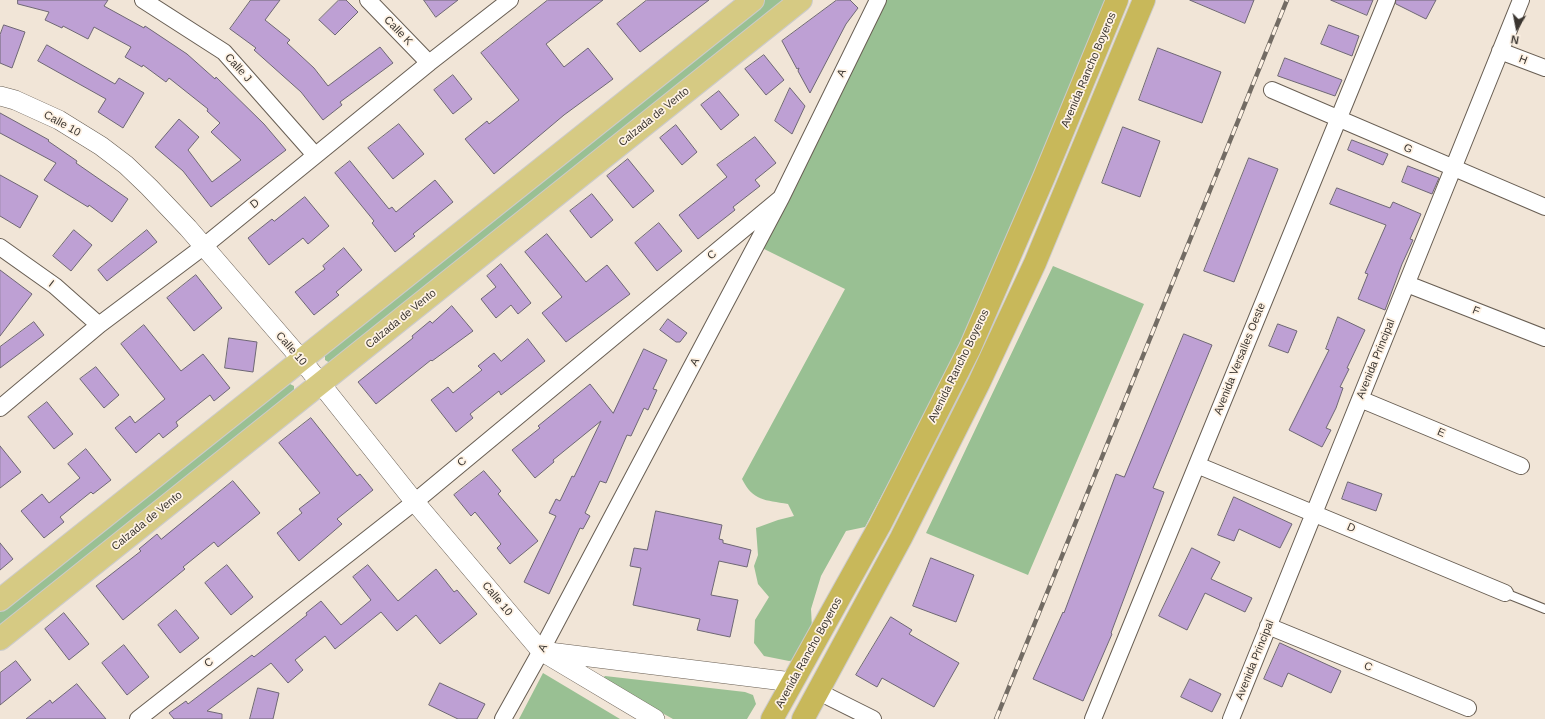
<!DOCTYPE html>
<style>
body{margin:0}
#map{position:relative;width:1545px;height:719px;overflow:hidden;background:#f1e5d7;font-family:Arial,sans-serif}
canvas{display:block}
.north{position:absolute;left:1497px;top:8px;width:40px;height:40px;-webkit-text-stroke:3px #fef2e4;paint-order:stroke;rotate:190deg;font-size:11px;font-weight:700;line-height:16px;text-align:center;color:#3b3631}
.north::after{content:'';display:block;margin:auto;width:14px;height:18px;background:#3b3631;clip-path:polygon(50% 0,100% 100%,50% 72%,0 100%)}
</style>
<div id="map">
<canvas width="1545" height="719"></canvas>
<div class="north">N</div>
</div>
<script>
const context = document.querySelector('canvas').getContext('2d');
context.lineJoin = 'round';
function fill(path, color) { context.fillStyle = color; context.fill(path, 'evenodd'); }
function stroke(path, color, width, dash) { context.strokeStyle = color; context.lineWidth = width; context.lineCap = dash ? 'butt' : 'round'; context.setLineDash(dash || []); context.stroke(path); }
function drawText(font, color, halo, rows, align = 'center') {
  context.font = font + ' Arial,sans-serif'; context.lineWidth = 3.5; context.setLineDash([]); context.textBaseline = 'middle'; context.strokeStyle = halo; context.fillStyle = color; for (const [text, x, y, turn = 0] of rows) {
    context.save(); context.translate(x, y); context.rotate((+turn || 0) * Math.PI / 180); context.textAlign = isNaN(turn) ? turn : align; if (halo) context.strokeText(text, 0, 0); context.fillText(text, 0, 0); context.restore();
  }
}
fill(new Path2D(`
 M 760,0 L 789,0 L 330,363 L 325,360 L 325,353 Z
 M 878,0 L 1110,0 L 956,355 L 865,527 L 846,531 L 821,576 L 811,609 L 812,628 L 796,660 L 789,661 L 764,656 L 754,643 L 755,620 L 769,597 L 758,584 L 754,566 L 758,555 L 756,528 L 778,520 L 794,516 L 788,504 C 765,500 753,501 742,479 L 845,289 L 756,245 Z
 M 1053,266 L 1144,304 L 1028,575 L 926,533 Z
 M 286,382 L 294,386 L 294,395 L 0,631 L 0,611 Z
 M 543,673 L 620,719 L 519,719 Z
 M 605,676 L 745,692 L 753,695 L 756,704 L 747,719 L 673,719 L 606,682 L 603,678 Z`), '#99c093');
const building = new Path2D(`
 M 18,0 L 108,0 L 104,6 L 144,28 L 145,26 L 187,54 L 215,79 L 216,77 L 264,124 L 286,150 L 211,207 L 183,171 L 155,147 L 179,119 L 199,137 L 188,150 L 212,182 L 241,160 L 211,132 L 220,123 L 207,111 L 208,109 L 169,78 L 166,82 L 143,65 L 142,67 L 125,57 L 131,47 L 94,27 L 88,39 L 63,26 L 62,28 L 45,20 L 49,12 L 18,4 Z
 M 251,0 L 280,0 L 265,20 L 290,40 L 287,43 L 314,68 L 328,86 L 380,47 L 393,63 L 340,102 L 342,105 L 323,120 L 301,92 L 254,50 L 256,48 L 230,29 Z
 M 339,0 L 346,0 L 358,12 L 335,35 L 319,20 Z
 M 424,0 L 458,0 L 436,17 Z
 M 548,0 L 603,0 L 546,44 L 564,67 L 588,48 L 613,79 L 564,115 L 494,174 L 465,139 L 487,121 L 489,124 L 519,100 L 481,53 Z
 M 647,0 L 709,0 L 640,52 L 617,24 Z
 M 837,0 L 850,0 L 858,8 L 846,24 L 810,93 L 798,71 L 799,68 L 797,69 L 782,41 Z
 M 1190,0 L 1254,0 L 1245,23 Z
 M 1331,0 L 1373,0 L 1367,15 Z
 M 1396,0 L 1436,0 L 1426,19 L 1396,4 Z
 M 4,25 L 25,32 L 12,68 L 0,63 L 0,35 Z
 M 1329,25 L 1359,36 L 1352,56 L 1321,44 Z
 M 47,45 L 115,84 L 119,78 L 144,93 L 123,128 L 98,112 L 106,99 L 38,61 Z
 M 1158,48 L 1221,72 L 1202,123 L 1139,100 Z
 M 764,55 L 784,80 L 766,95 L 745,69 Z
 M 1285,58 L 1342,80 L 1335,96 L 1278,76 Z
 M 453,75 L 472,99 L 453,114 L 434,90 Z
 M 790,88 L 805,106 L 792,134 L 775,121 Z
 M 719,91 L 739,115 L 721,130 L 701,105 Z
 M 0,113 L 49,140 L 48,141 L 77,161 L 76,163 L 128,199 L 112,222 L 89,205 L 88,207 L 44,180 L 56,163 L 0,133 Z
 M 399,124 L 424,154 L 393,179 L 368,148 Z
 M 676,125 L 697,152 L 682,165 L 660,138 Z
 M 1123,127 L 1160,141 L 1140,197 L 1102,183 Z
 M 755,137 L 776,163 L 755,180 L 760,186 L 733,207 L 735,210 L 698,239 L 679,215 L 727,177 L 717,165 Z
 M 1352,140 L 1388,154 L 1383,165 L 1348,150 Z
 M 1249,158 L 1278,169 L 1234,282 L 1204,271 Z
 M 628,159 L 654,191 L 633,208 L 607,176 Z
 M 350,161 L 389,209 L 392,207 L 396,212 L 435,180 L 453,202 L 413,234 L 415,236 L 395,252 L 372,223 L 374,221 L 335,173 Z
 M 1408,166 L 1439,178 L 1432,194 L 1402,182 Z
 M 0,175 L 38,196 L 20,228 L 0,216 Z
 M 1337,188 L 1390,208 L 1393,202 L 1421,214 L 1410,239 L 1413,240 L 1402,264 L 1385,310 L 1358,299 L 1368,274 L 1365,273 L 1386,225 L 1330,204 Z
 M 592,194 L 613,220 L 591,238 L 570,211 Z
 M 305,197 L 329,226 L 308,244 L 303,238 L 269,265 L 248,238 L 272,219 L 274,221 Z
 M 659,223 L 682,251 L 657,271 L 635,243 Z
 M 74,230 L 92,245 L 71,271 L 53,256 Z
 M 147,230 L 157,242 L 107,281 L 98,270 Z
 M 547,234 L 586,282 L 607,265 L 630,294 L 566,342 L 542,313 L 562,297 L 525,252 Z
 M 344,248 L 362,270 L 336,292 L 339,295 L 314,315 L 295,292 L 325,269 L 323,266 Z
 M 501,264 L 531,303 L 518,314 L 511,305 L 496,318 L 481,299 L 496,287 L 487,276 Z
 M 0,270 L 32,294 L 0,336 Z
 M 196,275 L 222,308 L 194,331 L 167,298 Z
 M 452,306 L 473,331 L 432,361 L 431,360 L 376,404 L 358,382 L 413,338 L 412,336 L 430,321 L 432,323 Z
 M 1338,317 L 1365,330 L 1347,368 L 1349,369 L 1340,387 L 1343,388 L 1336,408 L 1326,428 L 1331,430 L 1322,447 L 1289,430 L 1329,350 L 1326,349 Z
 M 668,319 L 687,333 L 680,342 L 676,342 L 660,330 Z
 M 34,322 L 44,335 L 0,368 L 0,347 Z
 M 1278,324 L 1297,331 L 1288,353 L 1269,346 Z
 M 144,325 L 181,371 L 203,354 L 230,388 L 214,401 L 210,395 L 176,422 L 178,426 L 163,438 L 159,433 L 136,453 L 115,428 L 130,416 L 135,423 L 165,399 L 121,344 Z
 M 1184,334 L 1212,345 L 1153,488 L 1164,492 L 1111,633 L 1112,634 L 1083,701 L 1033,679 L 1063,612 L 1064,613 L 1116,474 L 1124,477 Z
 M 229,338 L 257,342 L 253,372 L 225,368 Z
 M 528,339 L 545,361 L 501,395 L 499,391 L 470,414 L 473,418 L 456,432 L 431,400 L 448,387 L 453,393 L 482,370 L 478,366 L 494,353 L 501,361 Z
 M 644,349 L 667,360 L 653,389 L 657,390 L 648,410 L 644,408 L 631,436 L 627,435 L 606,483 L 600,481 L 585,513 L 590,516 L 583,529 L 580,528 L 549,594 L 524,582 L 556,516 L 549,513 L 556,499 L 560,501 L 572,476 L 574,477 L 601,421 L 553,460 L 554,462 L 535,478 L 512,450 L 540,428 L 538,426 L 590,384 L 613,413 Z
 M 96,367 L 119,395 L 104,408 L 80,379 Z
 M 47,402 L 73,434 L 54,449 L 28,417 Z
 M 311,418 L 357,476 L 360,474 L 373,490 L 337,519 L 342,524 L 299,561 L 277,533 L 302,513 L 299,509 L 320,493 L 279,443 Z
 M 0,446 L 21,472 L 0,488 Z
 M 86,449 L 111,480 L 93,494 L 91,492 L 60,517 L 64,522 L 44,538 L 21,511 L 42,494 L 49,503 L 80,478 L 68,464 Z
 M 484,471 L 501,491 L 498,494 L 538,541 L 510,564 L 497,548 L 501,544 L 475,512 L 471,516 L 454,495 Z
 M 233,481 L 260,513 L 218,547 L 214,542 L 183,567 L 185,569 L 123,620 L 96,586 L 141,551 L 139,549 L 157,534 L 161,539 Z
 M 1348,482 L 1382,494 L 1376,511 L 1342,499 Z
 M 1234,497 L 1292,524 L 1280,548 L 1239,529 L 1234,541 L 1218,535 Z
 M 656,511 L 722,525 L 719,539 L 723,540 L 723,543 L 751,550 L 747,567 L 719,561 L 711,595 L 738,600 L 730,637 L 697,630 L 700,619 L 633,605 L 641,568 L 630,566 L 634,548 L 647,550 Z
 M 0,543 L 13,559 L 0,570 Z
 M 1192,548 L 1220,562 L 1211,579 L 1252,598 L 1245,612 L 1205,593 L 1187,630 L 1159,616 Z
 M 931,558 L 974,575 L 956,622 L 913,606 Z
 M 227,565 L 253,597 L 231,615 L 205,583 Z
 M 368,565 L 398,601 L 436,569 L 454,592 L 457,590 L 477,614 L 440,644 L 416,615 L 397,631 L 381,612 L 335,649 L 325,636 L 295,660 L 303,670 L 288,683 L 271,663 L 207,711 L 222,714 L 222,719 L 174,719 L 169,713 L 186,701 L 188,704 L 252,655 L 254,657 L 307,615 L 306,613 L 321,601 L 341,625 L 371,600 L 353,577 Z
 M 176,610 L 199,638 L 180,653 L 158,625 Z
 M 64,613 L 89,644 L 69,660 L 45,629 Z
 M 891,617 L 912,630 L 909,634 L 959,663 L 934,707 L 882,678 L 877,687 L 856,675 Z
 M 1280,643 L 1341,671 L 1331,693 L 1288,673 L 1282,687 L 1264,679 Z
 M 124,645 L 149,677 L 127,695 L 102,663 Z
 M 16,661 L 31,680 L 0,705 L 0,673 Z
 M 1190,679 L 1221,694 L 1212,712 L 1181,697 Z
 M 440,683 L 485,704 L 477,719 L 458,719 L 429,705 Z
 M 77,684 L 106,719 L 26,719 L 50,700 L 52,703 Z
 M 258,688 L 279,693 L 273,719 L 250,719 Z`);
fill(building, '#bea0d4');
stroke(building, '#6e6774', 1);
const service = new Path2D(`
 M 1505,593 L 1545,609`);
const minor = new Path2D(`
 M 143,0 L 224,52 L 315,155
 M 368,0 L 429,63
 M 1500,51 L 1545,68
 M 1272,90 L 1545,207
 M 0,247 L 55,286 L 99,325
 M 1407,284 L 1545,338
 M 1360,399 L 1521,466
 M 0,408 L 99,325 L 203,247 L 429,63 L 510,0
 M 1197,465 L 1505,593
 M 1268,626 L 1468,708
 M 819,692 L 873,719
 M 138,719 L 417,500 L 781,198
 M 503,719 L 541,651 L 781,198 L 878,0
 M 1093,719 L 1387,0
 M 1231,719 L 1521,0`);
const tertiary = new Path2D(`
 M 0,96 L 15,100 L 59,120 L 101,146 L 126,165 L 149,187 L 188,228 L 301,359 L 414,501 L 541,651 L 655,719
 M 549,652 L 792,682`);
const primary = new Path2D(`
 M 0,600 L 753,0
 M 0,639 L 801,0`);
const trunk = new Path2D(`
 M 772,719 L 880,525 L 970,348 L 1044,177 L 1117,0
 M 803,719 L 901,538 L 979,383 L 1035,263 L 1144,0`);
stroke(service, '#685e53', 10);
stroke(minor, '#685e53', 18);
stroke(tertiary, '#685e53', 20);
stroke(primary, '#cccbc9', 24);
stroke(trunk, '#cccbc9', 24);
stroke(service, '#fff', 8);
stroke(minor, '#fff', 16);
stroke(tertiary, '#fff', 19);
stroke(primary, '#d6ca83', 22);
stroke(trunk, '#c8b85a', 22);
const rail = new Path2D(`
 M 996,719 L 1287,0`);
stroke(rail, '#736c64', 4.5);
stroke(rail, '#fef2e4', 3, [9]);
drawText('11px', '#3b3631', '#fef2e4', [
 ["Calle K",398,31,46],
 ["H",1523,60,21],
 ["Calle J",238,68,48],
 ["Avenida Rancho Boyeros",1089,70,-67],
 ["A",842,73,-64],
 ["Calzada de Vento",654,117,-39],
 ["Calle 10",62,124,29],
 ["G",1408,149,24],
 ["D",255,204,-39],
 ["C",712,255,-40],
 ["I",51,284,37],
 ["F",1476,311,21],
 ["Calzada de Vento",401,319,-39],
 ["Calle 10",291,349,49],
 ["Avenida Versalles Oeste",1240,359,-68],
 ["Avenida Principal",1376,359,-68],
 ["A",695,362,-62],
 ["Avenida Rancho Boyeros",959,366,-64],
 ["E",1441,433,23],
 ["C",462,462,-40],
 ["Calzada de Vento",147,521,-39],
 ["D",1351,528,23],
 ["Calle 10",497,599,50],
 ["A",543,648,-62],
 ["Avenida Rancho Boyeros",809,653,-61],
 ["Avenida Principal",1255,660,-68],
 ["C",209,663,-38],
 ["C",1368,667,22]
]);
</script>
